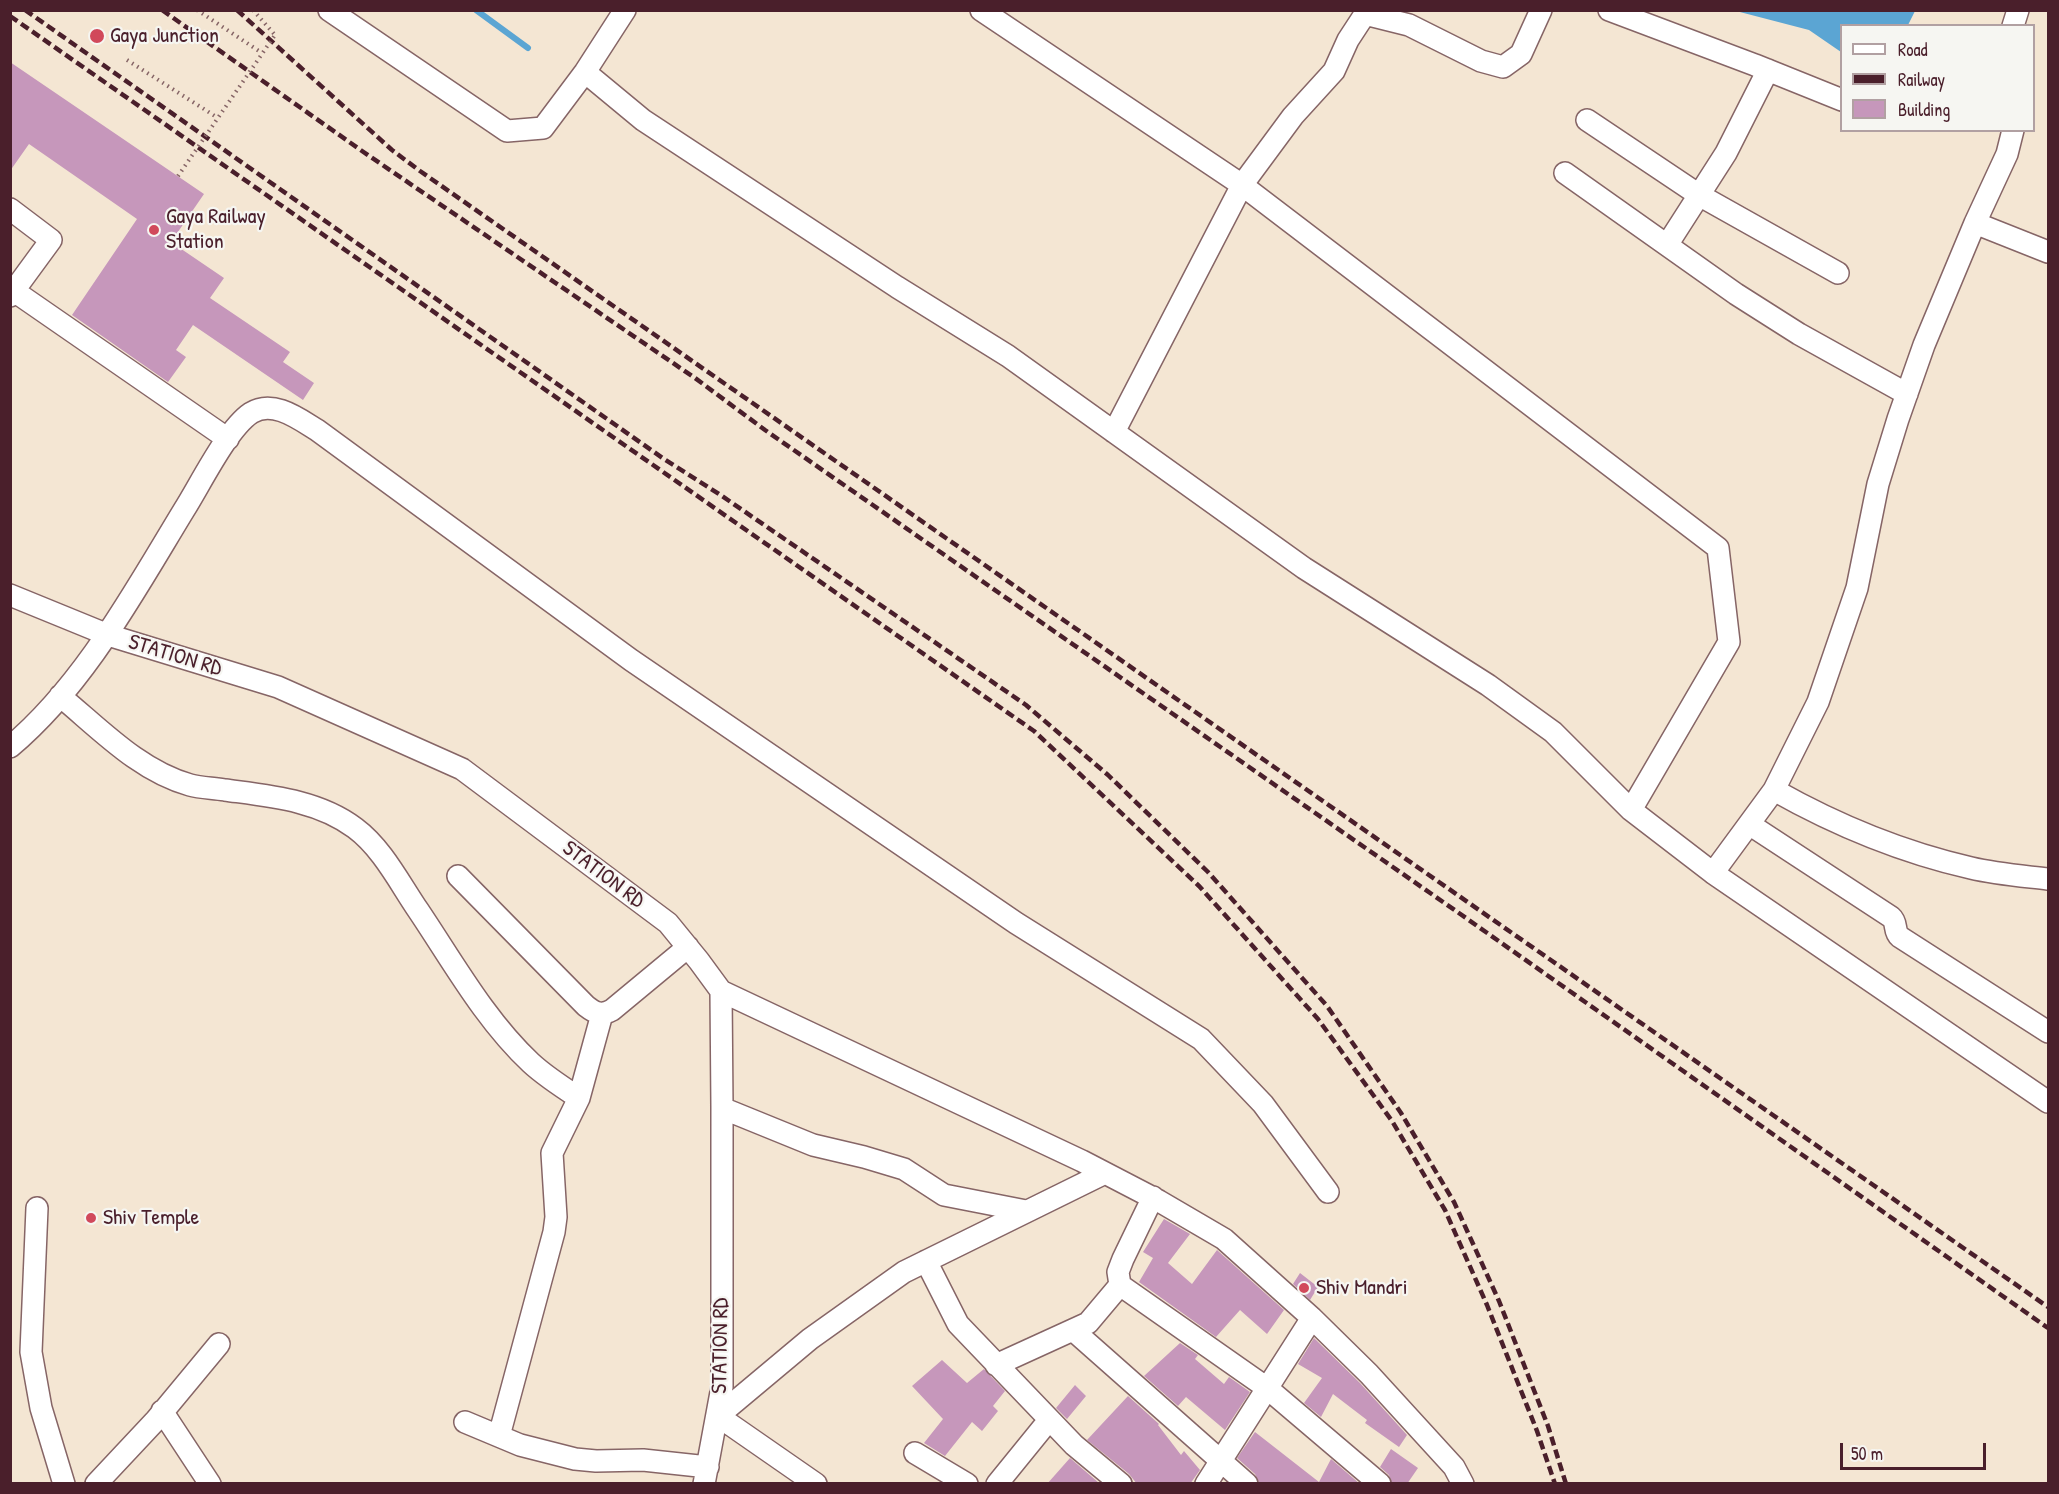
<!DOCTYPE html>
<style>
body{margin:0}
#map{position:relative;width:2059px;height:1494px;overflow:hidden;background:#f4e6d3;font-family:"Patrick Hand",sans-serif}
canvas{display:block}
.frame{position:absolute;inset:0;border:12px solid #4a1f2b;pointer-events:none}
.legend{position:absolute;left:1840px;top:24px;width:195px;height:108px;box-sizing:border-box;background:#f6f6f2;border:2px solid #b1a0a2;margin:0;padding:8px 10px;list-style:none;font-size:18px;color:#4a1f2b}
.legend li{display:flex;align-items:center;gap:12px;height:30px}
.legend b{width:30px;border:2px solid #b1a0a2}
.scale{position:absolute;left:1840px;top:1443px;width:146px;height:27px;box-sizing:border-box;border:3px solid #4a1f2b;border-top:0;padding-left:8px;font-size:18px;line-height:21px;white-space:nowrap;color:#4a1f2b;-webkit-text-stroke:4px #f6f6f2;paint-order:stroke}
</style>
<div id="map">
<canvas width="2059" height="1494"></canvas>
<div class="frame"></div>
<ul class="legend">
<li><b style="height:8px;background:#fff"></b>Road</li>
<li><b style="height:8px;background:#4a1f2b"></b>Railway</li>
<li><b style="height:16px;background:#c697bb"></b>Building</li>
</ul>
<div class="scale">50 m</div>
</div>
<script>
const context = document.querySelector('canvas').getContext('2d');
context.lineJoin = 'round';
function fill(path, color) { context.fillStyle = color; context.fill(path, 'evenodd'); }
function stroke(path, color, width, dash) { context.strokeStyle = color; context.lineWidth = width; context.lineCap = dash ? 'butt' : 'round'; context.setLineDash(dash || []); context.stroke(path); }
function drawText(font, color, halo, rows, align = 'center') {
  context.font = font + ' "Patrick Hand",sans-serif'; context.lineWidth = 4.5; context.setLineDash([]); context.textBaseline = 'middle'; context.strokeStyle = halo; context.fillStyle = color; for (const [text, x, y, turn = 0] of rows) {
    context.save(); context.translate(x, y); context.rotate((+turn || 0) * Math.PI / 180); context.textAlign = isNaN(turn) ? turn : align; if (halo) context.strokeText(text, 0, 0); context.fillText(text, 0, 0); context.restore();
  }
}
fill(new Path2D(`
 M 1736,11 L 1915,11 L 1908,25 L 1842,26 L 1841,52 L 1809,30 Z`), '#5ba5d3');
stroke(new Path2D(`
 M 476,10 L 528,48`), '#5ba5d3', 6);
fill(new Path2D(`
 M 10,62 L 204,194 L 171,242 L 224,278 L 210,298 L 290,352 L 283,362 L 314,383 L 303,400 L 193,325 L 176,350 L 186,357 L 168,382 L 72,315 L 137,219 L 29,144 L 10,171 Z
 M 1164,1219 L 1190,1234 L 1168,1263 L 1192,1284 L 1217,1250 L 1284,1310 L 1267,1334 L 1240,1310 L 1216,1337 L 1139,1282 L 1153,1258 L 1143,1252 Z
 M 1300,1273 L 1318,1287 L 1310,1300 L 1293,1284 Z
 M 1314,1338 L 1360,1383 L 1407,1435 L 1399,1447 L 1365,1423 L 1367,1420 L 1333,1394 L 1321,1417 L 1304,1403 L 1322,1378 L 1298,1364 Z
 M 1180,1343 L 1198,1355 L 1195,1359 L 1224,1384 L 1229,1377 L 1250,1392 L 1225,1430 L 1186,1397 L 1178,1406 L 1144,1376 Z
 M 942,1360 L 967,1383 L 984,1369 L 1005,1391 L 993,1406 L 998,1411 L 982,1431 L 972,1422 L 945,1456 L 924,1443 L 943,1419 L 912,1386 Z
 M 1075,1385 L 1086,1396 L 1067,1419 L 1056,1408 Z
 M 1128,1396 L 1159,1424 L 1158,1425 L 1181,1455 L 1184,1451 L 1200,1470 L 1190,1484 L 1137,1484 L 1129,1474 L 1087,1440 Z
 M 1255,1432 L 1319,1482 L 1331,1459 L 1360,1484 L 1260,1484 L 1255,1474 L 1237,1458 Z
 M 1391,1449 L 1418,1468 L 1407,1484 L 1392,1484 L 1389,1475 L 1380,1467 Z
 M 1070,1458 L 1099,1483 L 1099,1484 L 1047,1484 Z`), '#c697bb');
const minor = new Path2D(`
 M 329,10 L 507,131 L 543,128 L 585,72 L 625,10
 M 981,10 L 1242,185 L 1718,548 L 1729,642 L 1631,810
 M 1609,10 L 1755,65 L 1842,100
 M 2013,26 L 2018,10
 M 585,72 L 643,120 L 897,287 L 1008,356 L 1304,568 L 1488,685 L 1553,732 L 1631,810 L 1713,873 L 1774,790 L 1818,702 L 1857,588 L 1878,484 L 1898,419 L 1924,345 L 1975,223 L 2007,154 L 2013,130
 M 1587,120 L 1699,195 L 1838,273
 M 1565,173 L 1736,294 L 1799,334 L 1907,394
 M 10,209 L 51,240 L 10,296
 M 1975,223 L 2048,252
 M 1667,245 L 1726,153 L 1768,70
 M 14,291 L 228,439
 M 1114,432 L 1242,185 L 1293,116 L 1334,71 L 1348,40 L 1365,14 L 1409,25 L 1481,61 L 1503,67 L 1521,54 L 1541,10
 M 10,595 L 108,635 L 278,687 L 462,769 L 668,923 L 699,961 L 721,991 L 722,1108 L 722,1387 L 704,1484
 M 60,696 C 99,728 139,771 190,785 C 201,788 214,788 225,790 C 269,796 318,800 355,828 C 382,848 399,882 418,910 C 453,962 485,1020 531,1063 C 545,1076 562,1087 579,1098
 M 10,747 C 84,685 134,592 184,510 C 200,485 227,429 251,413 C 273,399 299,419 317,430 L 631,660 L 1016,923 L 1201,1039 L 1263,1104 L 1328,1192
 M 1774,790 C 1836,825 1901,852 1971,868 C 1996,874 2023,876 2048,879
 M 1749,824 L 1891,917 C 1898,923 1893,931 1900,937 L 2048,1032
 M 1713,873 L 2048,1102
 M 458,876 L 586,1006 C 595,1013 601,1016 612,1010 L 688,947
 M 721,991 L 1082,1161 L 1159,1201 L 1224,1239 L 1312,1318 L 1369,1374 L 1454,1467 L 1463,1484
 M 722,1108 L 813,1145 L 864,1157 L 904,1169 L 944,1195 L 1026,1211
 M 37,1208 L 31,1352 L 41,1408 L 64,1484
 M 926,1261 L 958,1324 L 1074,1445 L 1121,1484
 M 1120,1285 L 1118,1272 L 1123,1259 L 1153,1197
 M 1074,1331 L 1247,1484
 M 996,1365 L 1088,1323 L 1120,1285 L 1267,1388 L 1380,1484
 M 162,1411 L 210,1484
 M 465,1422 L 520,1445 L 575,1459 L 596,1461 L 643,1460 L 708,1467
 M 499,1436 L 554,1232 L 556,1217 L 552,1153 L 579,1098 L 602,1014
 M 915,1453 L 967,1484
 M 96,1484 L 156,1420 L 219,1344
 M 816,1484 L 718,1416 L 810,1339 L 904,1272 L 1105,1173
 M 997,1484 L 1049,1420
 M 1206,1484 L 1312,1318`);
stroke(minor, '#866566', 24);
stroke(new Path2D(`
 M 197,10 L 262,53
 M 253,10 L 275,35
 M 127,60 L 218,118`), '#866566', 4, [1.5, 4.5]);
stroke(minor, '#fff', 21);
stroke(new Path2D(`
 M 25,10 L 664,459 L 722,496 L 1026,705 L 1108,775 L 1208,872 L 1327,1006 L 1401,1113 L 1454,1202 L 1499,1301 L 1548,1426 L 1566,1484
 M 162,10 L 362,151 L 695,378 L 765,430 L 1456,911 L 2048,1328
 M 237,10 L 392,150 L 420,171 L 2048,1307
 M 10,16 L 1034,731 L 1199,886 L 1318,1019 L 1392,1121 L 1445,1210 L 1487,1305 L 1537,1431 L 1555,1484`), '#4a1f2b', 4.5, [9, 4.5]);
stroke(new Path2D(`
 M 178,176 L 275,35`), '#866566', 4, [1.5, 4.5]);
for (const [x, y, r, color] of [
 [97,36,8,"#d1495b"],
 [154,230,6,"#d1495b"],
 [91,1218,6,"#d1495b"],
 [1304,1288,6,"#d1495b"]
]) { const dot = new Path2D(); dot.arc(x, y, r, 0, 2 * Math.PI); context.fillStyle = color; context.fill(dot); stroke(dot, '#f6f6f2', 2); }
drawText('22px', '#4a1f2b', '#f6f6f2', [
 ["Gaya Junction",110,36],
 ["Gaya Railway",166,217],
 ["Station",166,242],
 ["Shiv Temple",103,1218],
 ["Shiv Mandri",1316,1288]
], 'left');
drawText('22px', '#4a1f2b', '#f6f6f2', [
 ["STATION RD",175,656,17],
 ["STATION RD",603,875,37],
 ["STATION RD",721,1346,-89]
]);
</script>
